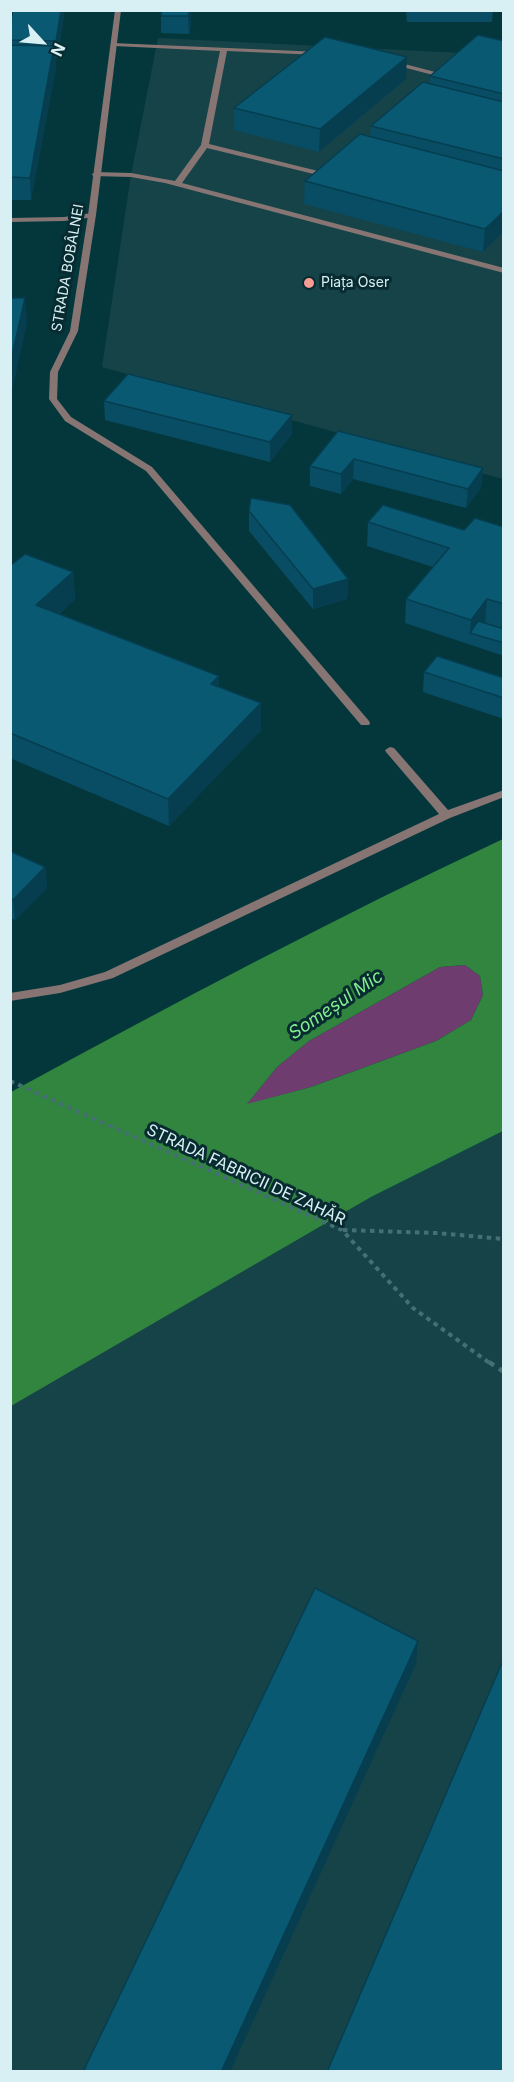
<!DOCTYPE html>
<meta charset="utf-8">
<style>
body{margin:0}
#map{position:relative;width:514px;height:2082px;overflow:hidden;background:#04373c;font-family:Inter,sans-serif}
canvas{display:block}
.frame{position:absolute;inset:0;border:12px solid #d8f0f3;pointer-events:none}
.north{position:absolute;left:12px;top:12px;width:60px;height:60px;-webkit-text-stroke:4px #072b30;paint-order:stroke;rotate:116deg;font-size:16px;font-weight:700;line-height:24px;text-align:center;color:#d8f0f3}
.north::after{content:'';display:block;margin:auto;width:21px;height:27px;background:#d8f0f3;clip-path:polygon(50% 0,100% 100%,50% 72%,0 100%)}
</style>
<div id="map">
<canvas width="514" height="2082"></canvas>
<div class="frame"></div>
<div class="north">N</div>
</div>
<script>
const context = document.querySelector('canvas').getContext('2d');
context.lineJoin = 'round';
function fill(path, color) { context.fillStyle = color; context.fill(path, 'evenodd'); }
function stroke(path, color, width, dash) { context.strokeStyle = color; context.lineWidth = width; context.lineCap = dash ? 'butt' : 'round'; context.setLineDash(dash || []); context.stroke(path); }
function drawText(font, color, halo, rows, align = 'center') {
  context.font = font + ' Inter,sans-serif'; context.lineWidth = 6; context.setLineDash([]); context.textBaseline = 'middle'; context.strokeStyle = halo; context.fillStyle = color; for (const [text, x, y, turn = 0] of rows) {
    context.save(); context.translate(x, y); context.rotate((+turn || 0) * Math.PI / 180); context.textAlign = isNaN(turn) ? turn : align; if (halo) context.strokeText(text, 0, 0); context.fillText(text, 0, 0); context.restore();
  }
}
fill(new Path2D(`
 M 158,38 L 503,55 L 503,479 L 102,367 L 131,175 Z
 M 503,1131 L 503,2071 L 11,2071 L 10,1406 L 371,1197 Z`), '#164348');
fill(new Path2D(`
 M 465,965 L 480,976 L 483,995 L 471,1020 L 436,1041 L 311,1087 L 246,1105 L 277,1067 L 309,1041 L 440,967 Z`), '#6e3c6f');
fill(new Path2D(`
 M 503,839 L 503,1131 L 371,1197 L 11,1406 L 11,1092 C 173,1004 336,917 503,839 ZM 465,965 L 480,976 L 483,995 L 471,1020 L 436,1041 L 311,1087 L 247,1104 L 277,1067 L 309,1041 L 440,967 Z`), '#31853e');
stroke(new Path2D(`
 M 10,1081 L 342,1230 L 413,1308 L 491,1364
 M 343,1230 L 436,1233 L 504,1239`), '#446f73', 4, [4.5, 4.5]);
stroke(new Path2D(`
 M 489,1362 L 504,1372`), '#446f73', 4.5, [6, 6]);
fill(new Path2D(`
 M 112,43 L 321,52 L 322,53 L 319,55 L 227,51 L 209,144 L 322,172 L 322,176 L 207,148 L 182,183 L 504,268 L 504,273 L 165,183 L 131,177 L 93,176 L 92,174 L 96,172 L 131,173 L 175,181 L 201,145 L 220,51 L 114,46 L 112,45 Z
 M 393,61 L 439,73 L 441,74 L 437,76 L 391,64 L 390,63 Z
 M 92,213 L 95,213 L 95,217 L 64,221 L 10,222 L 10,218 L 64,217 Z
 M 390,747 L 394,748 L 448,810 L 504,790 L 504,797 L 450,818 L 113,978 L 60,993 L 10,1001 L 10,993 L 60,985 L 105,972 L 439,814 L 386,752 L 385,750 Z`), '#877573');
fill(new Path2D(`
 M 115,10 L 121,10 L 96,215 L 78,331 L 58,372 L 57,399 L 71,417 L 152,467 L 369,721 L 370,723 L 369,725 L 361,725 L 146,471 L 65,421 L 49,399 L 50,372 L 70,331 L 88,215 Z`), '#877573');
fill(new Path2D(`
 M 13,10 L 63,10 L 64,16 L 57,58 L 55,58 L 56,67 L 31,200 L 10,200 L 10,24 Z
 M 191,10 L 191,23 L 189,34 L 161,33 L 161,16 Z
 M 406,10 L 493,10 L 492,22 L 407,22 Z
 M 504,41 L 504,231 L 483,252 L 304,204 L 305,181 L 370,137 L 371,126 L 430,84 L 430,76 Z
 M 406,79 L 319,152 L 234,130 L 234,108 Z
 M 104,401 L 292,415 L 292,434 L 270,462 L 105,420 Z
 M 338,431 L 483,468 L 481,488 L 466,508 L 353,479 L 341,494 L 310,486 L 310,466 Z
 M 249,511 L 348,579 L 347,599 L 313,609 L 249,531 Z
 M 368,522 L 464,530 L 504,527 L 504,626 L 501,629 L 504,629 L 504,656 L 405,623 L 406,599 L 433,567 L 367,546 Z
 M 10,566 L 73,572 L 75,599 L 59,614 L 219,687 L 261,703 L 261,730 L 169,826 L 10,758 Z
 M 424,672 L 504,678 L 504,719 L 423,692 Z
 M 10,854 L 45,867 L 47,888 L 15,920 L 10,918 Z`), '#084d63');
fill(new Path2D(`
 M 61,10 L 63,10 L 64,16 L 57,58 L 56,41 Z
 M 190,10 L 191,10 L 191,23 L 189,34 L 188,16 Z
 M 54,46 L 56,67 L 31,200 L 30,178 Z
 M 407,57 L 406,79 L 319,152 L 320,129 Z
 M 504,211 L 504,231 L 483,252 L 485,229 Z
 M 25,298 L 27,323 L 10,401 L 10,364 Z
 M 292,415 L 292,434 L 270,462 L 270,442 Z
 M 354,459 L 353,479 L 341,494 L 341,474 Z
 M 483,468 L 481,488 L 466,508 L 468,489 Z
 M 73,572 L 75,599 L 39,631 L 36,605 Z
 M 348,579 L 347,599 L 313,609 L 313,589 Z
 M 487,599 L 485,624 L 470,633 L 471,620 Z
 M 504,607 L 504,626 L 501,629 Z
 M 219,676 L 219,702 L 211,684 Z
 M 261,703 L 261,730 L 169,826 L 168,799 Z
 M 45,867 L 47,888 L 15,920 L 13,900 Z
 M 418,1641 L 416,1664 L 230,2072 L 221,2072 Z`), '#063e50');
const building = new Path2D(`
 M 13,10 L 61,10 L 56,41 L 10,40 L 10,24 Z
 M 162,10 L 190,10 L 188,16 L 161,16 Z
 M 478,35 L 504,41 L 504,94 L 430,76 Z
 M 325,37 L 407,57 L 320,129 L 234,108 Z
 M 10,45 L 54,46 L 30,178 L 10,177 Z
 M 423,82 L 504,102 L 504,159 L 371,126 Z
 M 360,134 L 504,171 L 504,211 L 485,229 L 305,181 Z
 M 10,298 L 25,298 L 10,364 Z
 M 128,374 L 292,415 L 270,442 L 104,401 Z
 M 338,431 L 483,468 L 468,489 L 354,459 L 341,474 L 310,466 Z
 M 251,498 L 290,505 L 348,579 L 313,589 L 249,511 Z
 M 383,505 L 464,530 L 475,518 L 504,527 L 504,604 L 487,599 L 471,620 L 406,599 L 449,548 L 368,522 Z
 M 25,554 L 73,572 L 36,605 L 219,676 L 211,684 L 261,703 L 168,799 L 10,733 L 10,566 Z
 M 478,621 L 504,629 L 504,643 L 470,633 Z
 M 437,656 L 504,678 L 504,698 L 424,672 Z
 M 12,852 L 45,867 L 13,900 L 10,899 L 10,854 Z
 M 315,1588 L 418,1641 L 221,2072 L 83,2072 Z
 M 504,1658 L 504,2072 L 327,2072 Z`);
fill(building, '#095973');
stroke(building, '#063e50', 1.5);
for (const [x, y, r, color] of [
 [309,283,6,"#f59c93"]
]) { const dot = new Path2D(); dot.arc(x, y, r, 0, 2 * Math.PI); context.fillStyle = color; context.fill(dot); stroke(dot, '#072b30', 2); }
drawText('14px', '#d8f0f3', '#072b30', [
 ["STRADA BOBÂLNEI",68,268,-80]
]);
drawText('14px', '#d8f0f3', '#072b30', [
 ["Piața Oser",321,283]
], 'left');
drawText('16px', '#d8f0f3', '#072b30', [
 ["STRADA FABRICII DE ZAHĂR",246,1175,25]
]);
drawText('italic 18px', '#83ed8e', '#072b30', [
 ["Someșul Mic",336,1005,-34]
]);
</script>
